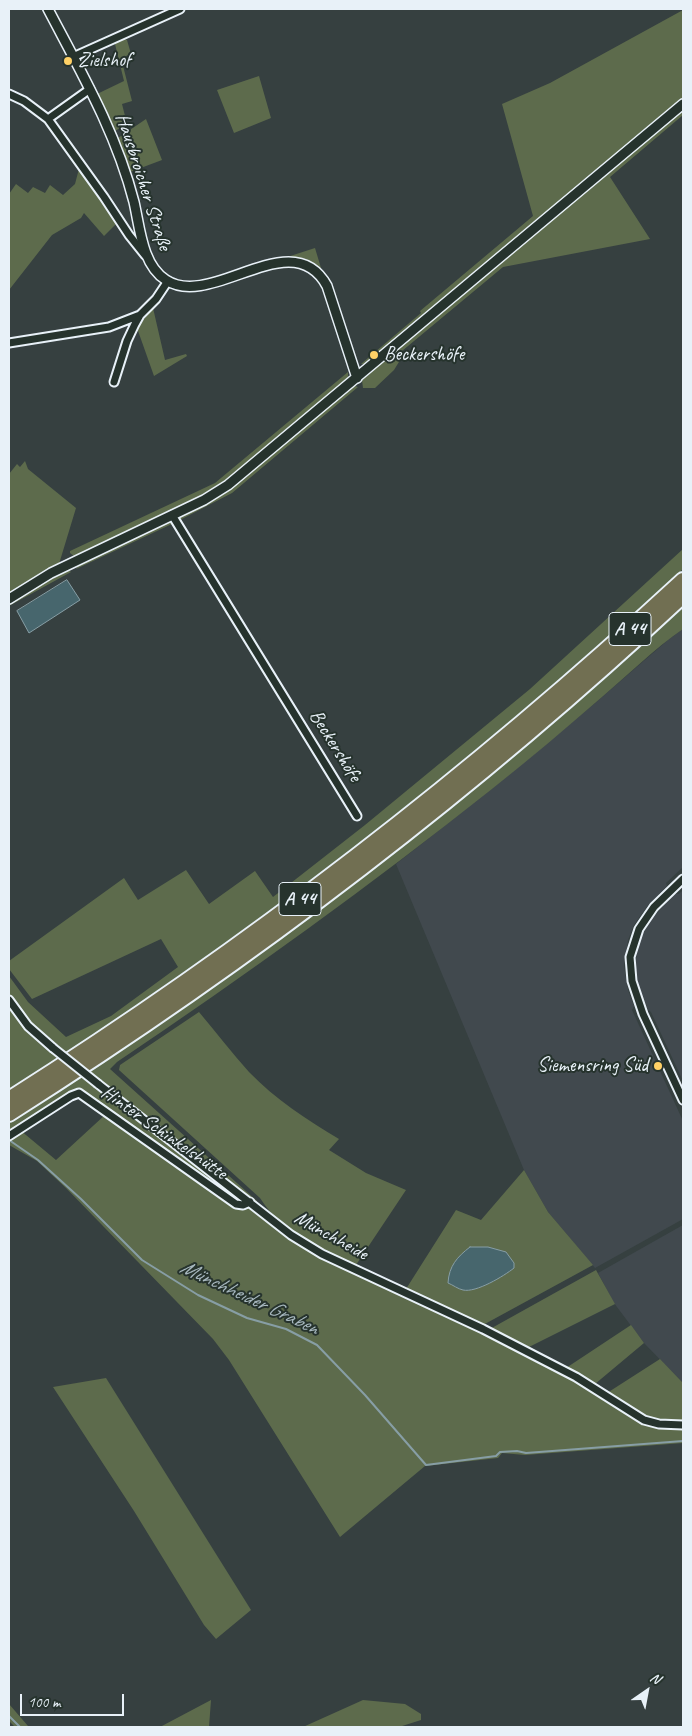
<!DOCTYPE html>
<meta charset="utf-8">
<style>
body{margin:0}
#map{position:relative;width:692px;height:1736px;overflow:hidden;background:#364040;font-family:Caveat,sans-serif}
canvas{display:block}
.frame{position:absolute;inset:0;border:10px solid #e8f1f8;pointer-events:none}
.north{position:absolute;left:622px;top:1666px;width:50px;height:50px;-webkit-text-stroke:4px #26332d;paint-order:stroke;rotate:33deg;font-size:14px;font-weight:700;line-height:20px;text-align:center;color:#e8f1f8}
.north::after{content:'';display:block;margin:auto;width:18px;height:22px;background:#e8f1f8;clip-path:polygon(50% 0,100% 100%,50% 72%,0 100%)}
.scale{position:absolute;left:20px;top:1694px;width:104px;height:22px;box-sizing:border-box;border:2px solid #e8f1f8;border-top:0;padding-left:6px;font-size:15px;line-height:18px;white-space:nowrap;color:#e8f1f8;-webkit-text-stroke:4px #26332d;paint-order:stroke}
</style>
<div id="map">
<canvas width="692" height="1736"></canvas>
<div class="frame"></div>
<div class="north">N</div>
<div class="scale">100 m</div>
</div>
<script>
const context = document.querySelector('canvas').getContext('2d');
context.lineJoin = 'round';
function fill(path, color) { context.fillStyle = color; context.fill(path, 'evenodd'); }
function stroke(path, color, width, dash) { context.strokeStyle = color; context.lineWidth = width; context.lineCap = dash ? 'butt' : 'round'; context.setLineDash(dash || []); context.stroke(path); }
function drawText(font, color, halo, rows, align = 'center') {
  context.font = font + ' Caveat,sans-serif'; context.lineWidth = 4; context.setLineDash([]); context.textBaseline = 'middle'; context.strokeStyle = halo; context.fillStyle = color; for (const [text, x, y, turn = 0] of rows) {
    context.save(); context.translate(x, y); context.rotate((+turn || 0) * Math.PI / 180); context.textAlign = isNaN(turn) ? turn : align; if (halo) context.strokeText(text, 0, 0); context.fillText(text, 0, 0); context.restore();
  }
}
fill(new Path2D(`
 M 683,629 L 683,867 L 666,883 L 667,886 L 648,905 L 634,925 L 628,940 L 624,966 L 628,990 L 634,1006 L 632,1010 L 683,1121 L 683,1219 L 595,1268 L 548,1212 L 524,1170 L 396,864 L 493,788 L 594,704 L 668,640 Z
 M 683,890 L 683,1081 L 651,1012 L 648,1010 L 641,994 L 636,973 L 636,958 L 639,943 L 645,929 L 653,917 L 675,894 L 679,894 Z
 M 683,1225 L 683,1383 L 644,1343 L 614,1303 L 598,1273 Z`), '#41494e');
fill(new Path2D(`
 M 683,10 L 683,98 L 374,361 L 368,364 L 361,364 L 421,313 L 420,311 L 533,216 L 502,104 L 550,83 Z
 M 121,37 L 127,40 L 131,54 L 121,58 L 132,101 L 122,104 L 127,124 L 115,131 L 97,94 L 124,81 L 114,40 Z
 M 259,76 L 271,118 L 234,133 L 217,90 Z
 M 683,110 L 683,115 L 610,177 L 650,239 L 503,267 L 396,356 L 402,357 L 394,370 L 375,388 L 363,388 L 362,380 Z
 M 146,119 L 162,160 L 130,172 L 118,138 Z
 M 80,165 L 119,221 L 104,236 L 84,213 L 81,218 L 52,235 L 9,290 L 9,194 L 16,184 L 28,193 L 33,187 L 45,193 L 50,185 L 63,195 L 75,184 Z
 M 315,248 L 321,268 L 319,270 C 307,260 296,257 281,259 Z
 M 153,308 L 165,360 L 186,354 L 187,356 L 154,376 L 137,328 Z
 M 348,372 L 348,379 L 224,484 L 205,496 L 75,557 L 70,553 L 70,551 L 215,483 Z
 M 355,386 L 358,387 L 232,493 L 178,521 L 181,517 L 214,500 L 236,484 Z
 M 25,461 L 28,469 L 76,508 L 59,564 L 9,595 L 9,474 L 17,464 L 20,467 Z
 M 169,522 L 174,523 L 76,569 L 79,565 Z
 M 683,549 L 683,569 L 659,592 C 576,665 493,740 405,809 C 285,903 160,990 34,1077 L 9,1093 L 9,1008 L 26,1027 L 48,1049 L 54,1045 L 27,1019 L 9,997 L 9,976 L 28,1002 L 66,1037 L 111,1016 L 178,967 L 161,939 L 32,999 L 9,969 L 9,961 L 124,878 L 138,900 L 186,870 L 209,904 L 255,871 L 273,897 L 365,825 L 530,689 Z
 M 68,570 L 71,572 L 9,606 L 11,602 L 52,577 Z
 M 683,608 L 683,629 C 654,649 629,674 602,697 C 566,728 530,759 492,789 C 371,885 246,975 117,1062 L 110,1069 L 257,1201 L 255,1203 L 99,1081 L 94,1084 L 244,1201 L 239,1204 L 79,1089 L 9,1132 L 9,1120 L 72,1079 L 90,1071 C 233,974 373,872 506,762 C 567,712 625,660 683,608 Z
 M 199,1012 C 216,1032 232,1053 249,1072 C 275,1099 307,1120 339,1139 L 329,1150 L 366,1173 L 406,1190 L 356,1265 C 319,1249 282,1233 260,1198 L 119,1070 L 120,1065 Z
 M 106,1114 L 244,1208 L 252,1207 L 300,1244 L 526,1352 L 591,1390 L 629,1416 L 649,1425 L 683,1427 L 683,1443 L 525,1455 L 502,1453 L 498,1458 L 425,1466 L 340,1537 L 229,1360 L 213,1339 L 66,1188 L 37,1161 L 9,1145 L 9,1137 L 20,1130 L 56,1160 Z
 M 524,1170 L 548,1212 L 593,1265 L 483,1325 L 406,1289 L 456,1210 L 481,1220 Z
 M 596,1270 L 615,1304 L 529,1347 L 490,1329 Z
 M 631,1325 L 644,1343 L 595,1384 L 566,1368 Z
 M 660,1359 L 683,1383 L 683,1421 L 650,1420 L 643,1417 L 607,1393 Z
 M 106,1378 L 251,1610 L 216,1639 L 204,1625 L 134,1511 L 53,1387 Z
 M 211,1700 L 209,1727 L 160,1727 Z
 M 363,1700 L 405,1704 L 421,1714 L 421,1720 L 399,1727 L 303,1727 Z
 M 9,1704 L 28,1726 L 29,1727 L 15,1727 L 9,1721 Z`), '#5d6b4c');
const water = new Path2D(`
 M 67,580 L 80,600 L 29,633 L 17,611 Z
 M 470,1247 L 488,1247 L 506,1252 L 514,1263 L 514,1268 C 504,1276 476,1293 463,1290 C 458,1289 453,1285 448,1283 C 449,1266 457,1257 470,1247 Z`);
fill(water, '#47666d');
stroke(water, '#879ea5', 1);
stroke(new Path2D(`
 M 9,1140 L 38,1160 L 81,1199 L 142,1260 L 198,1295 L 247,1318 L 286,1329 L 317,1345 L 365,1395 L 426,1465 L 496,1456 L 500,1452 L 517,1451 L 526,1453 L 683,1441
 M 9,1716 L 20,1727`), '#879ea5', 2);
const minor = new Path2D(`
 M 73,57 L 180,9
 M 9,94 L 24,101 L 48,119 L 104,197 L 129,235 L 145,255
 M 48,119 L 90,89
 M 9,343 L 109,327 L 140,315
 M 114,382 L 127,341 L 135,324 L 140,315 L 156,299 L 168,281
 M 172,515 L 357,816
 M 683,879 L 654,907 L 639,929 L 630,957 L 632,981 L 643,1014 L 683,1100
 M 9,1000 L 28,1026 L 53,1048
 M 98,1084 L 291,1235 L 322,1254 L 483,1329 L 576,1377 L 644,1420 L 659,1424 L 683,1425
 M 9,1136 L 71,1096 L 79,1093 L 236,1204 L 243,1205 L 250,1202`);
const tertiary = new Path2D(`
 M 48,9 C 81,72 116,132 134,202 C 140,228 142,265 166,280 C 212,310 292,222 327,286 L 357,378
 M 9,599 L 51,573 L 204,500 L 228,485 L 683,104`);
const motorway = new Path2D(`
 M 9,1099 C 249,947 474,773 683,580
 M 9,1114 C 248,963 476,789 683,596`);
stroke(minor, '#e8f1f8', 11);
stroke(tertiary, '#e8f1f8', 12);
stroke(motorway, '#e8f1f8', 18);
stroke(minor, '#26332d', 7);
stroke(tertiary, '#26332d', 9);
stroke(motorway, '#716f52', 14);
const minorBridge = new Path2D(`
 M 53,1048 L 98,1084`);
stroke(minorBridge, '#e8f1f8', 11, []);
stroke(minorBridge, '#26332d', 7);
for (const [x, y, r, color] of [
 [68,61,5,"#ffd166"],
 [374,355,5,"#ffd166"],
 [658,1066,5,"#ffd166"]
]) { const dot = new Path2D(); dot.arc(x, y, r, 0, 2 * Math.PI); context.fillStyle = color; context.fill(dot); stroke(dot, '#26332d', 2); }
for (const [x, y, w] of [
 [630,629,42],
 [300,899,42]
]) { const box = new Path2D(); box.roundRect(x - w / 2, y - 16.5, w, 33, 4); context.fillStyle = '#26332d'; context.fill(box); stroke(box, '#e8f1f8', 1); }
drawText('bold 19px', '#e8f1f8', null, [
 ["A 44",630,629],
 ["A 44",300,899]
]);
drawText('20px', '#e8f1f8', '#26332d', [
 ["Zielshof",78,61],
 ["Beckershöfe",384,355],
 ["Siemensring Süd",648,1066,"right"]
], 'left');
drawText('20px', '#e8f1f8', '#26332d', [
 ["Hausbroicher Straße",143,182,72],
 ["Beckershöfe",335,746,58],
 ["Hinter Schinkelshütte",164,1133,35],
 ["Münchheide",331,1236,29]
]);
drawText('italic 21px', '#a8b9c0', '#26332d', [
 ["Münchheider Graben",249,1298,25]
]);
</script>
